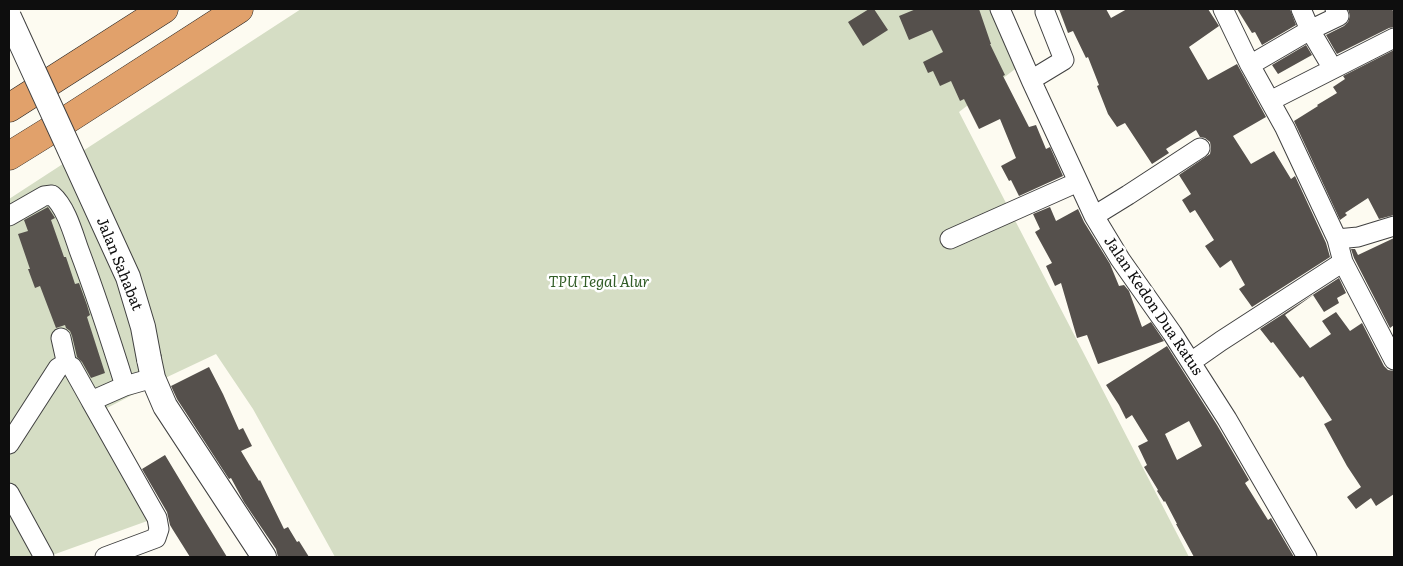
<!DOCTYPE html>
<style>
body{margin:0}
#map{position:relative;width:1403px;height:566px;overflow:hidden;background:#fdfbf1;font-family:Literata,serif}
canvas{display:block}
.frame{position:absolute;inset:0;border:10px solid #0e0e0e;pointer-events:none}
</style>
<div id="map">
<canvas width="1403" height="566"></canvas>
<div class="frame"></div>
</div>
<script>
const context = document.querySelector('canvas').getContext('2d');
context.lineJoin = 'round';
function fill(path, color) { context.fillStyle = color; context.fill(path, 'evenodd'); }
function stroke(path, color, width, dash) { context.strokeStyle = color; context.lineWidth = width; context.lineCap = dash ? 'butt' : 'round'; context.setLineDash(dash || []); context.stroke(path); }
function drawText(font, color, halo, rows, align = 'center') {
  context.font = font + ' Literata,serif'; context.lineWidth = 5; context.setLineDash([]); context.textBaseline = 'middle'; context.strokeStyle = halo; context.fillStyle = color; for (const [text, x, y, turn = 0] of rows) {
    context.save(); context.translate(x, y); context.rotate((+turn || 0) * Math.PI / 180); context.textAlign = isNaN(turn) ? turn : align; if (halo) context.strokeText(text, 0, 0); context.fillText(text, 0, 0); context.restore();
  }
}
fill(new Path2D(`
 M 301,9 L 996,9 L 1019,66 L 959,112 L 1189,557 L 335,557 L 253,409 L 216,354 L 163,379 L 107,408 L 150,520 L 47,557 L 9,557 L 9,199 Z`), '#d5ddc4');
fill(new Path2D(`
 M 869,9 L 874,9 L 888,30 L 863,46 L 848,22 Z
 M 916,9 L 979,9 L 991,44 L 990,44 L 1005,75 L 1003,76 L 1029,127 L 1036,125 L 1046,149 L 1050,147 L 1063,176 L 1019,196 L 1011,180 L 1009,181 L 1001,166 L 1016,158 L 1000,119 L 979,129 L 964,99 L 960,101 L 951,81 L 940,86 L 933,71 L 928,73 L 923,62 L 943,52 L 932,30 L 909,40 L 899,16 Z
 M 1059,9 L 1106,9 L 1111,18 L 1127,9 L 1208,9 L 1219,26 L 1189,47 L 1208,80 L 1237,64 L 1266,117 L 1233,136 L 1251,164 L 1274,151 L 1291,179 L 1295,176 L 1326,243 L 1330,257 L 1252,307 L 1239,289 L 1245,285 L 1231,260 L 1220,268 L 1205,246 L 1214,240 L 1195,210 L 1190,213 L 1182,200 L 1191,194 L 1179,175 L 1210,154 L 1211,148 L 1210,142 L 1205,138 L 1200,137 L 1196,130 L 1166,149 L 1169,153 L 1152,164 L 1125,123 L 1117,127 L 1108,114 L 1097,86 L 1099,85 L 1088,57 L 1086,58 L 1073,31 L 1068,33 Z
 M 1237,9 L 1290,9 L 1296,25 L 1262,45 L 1255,32 L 1252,33 Z
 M 1348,9 L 1392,9 L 1394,13 L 1394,27 L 1389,28 L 1337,54 L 1326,35 L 1344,26 L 1348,22 L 1350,16 Z
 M 1306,45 L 1312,55 L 1278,74 L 1272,65 Z
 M 1394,50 L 1394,215 L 1379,219 L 1368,198 L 1345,213 L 1347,215 L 1340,220 L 1294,121 L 1318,106 L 1317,105 L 1337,93 L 1333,87 L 1345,79 L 1343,76 Z
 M 48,207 L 55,218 L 51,220 L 64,257 L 66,257 L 75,284 L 79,283 L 87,305 L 90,315 L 87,317 L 105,373 L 91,378 L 82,362 L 77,357 L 72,336 L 70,331 L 66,328 L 65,325 L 56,328 L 40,286 L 35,288 L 28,269 L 30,269 L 18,234 L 28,231 L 24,220 Z
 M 1050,207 L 1056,221 L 1078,209 L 1084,222 L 1110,264 L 1119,286 L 1124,285 L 1129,291 L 1142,327 L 1151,322 L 1164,341 L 1098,364 L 1087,335 L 1077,338 L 1061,283 L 1055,286 L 1046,266 L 1052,263 L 1035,232 L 1040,229 L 1033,214 Z
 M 1394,238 L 1394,325 L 1390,328 L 1354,258 L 1351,249 L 1355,249 L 1358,255 Z
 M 1339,278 L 1346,293 L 1337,298 L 1339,303 L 1324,312 L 1313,295 L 1285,315 L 1310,348 L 1331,334 L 1322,321 L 1336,312 L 1350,331 L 1362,323 L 1384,366 L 1388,370 L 1394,371 L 1394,494 L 1376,506 L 1371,498 L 1356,509 L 1347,497 L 1361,487 L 1347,466 L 1324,424 L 1332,420 L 1303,376 L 1300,378 L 1273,342 L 1271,343 L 1260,329 Z
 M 1167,346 L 1217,425 L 1249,480 L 1245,483 L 1268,520 L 1271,518 L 1294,557 L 1194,557 L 1176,524 L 1177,524 L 1165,501 L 1164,502 L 1157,491 L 1158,490 L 1144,467 L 1147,465 L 1138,446 L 1148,441 L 1132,415 L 1126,419 L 1119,405 L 1106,385 ZM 1189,421 L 1202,446 L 1177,460 L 1165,434 Z
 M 209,367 L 223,394 L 239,430 L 243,428 L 252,446 L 241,451 L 259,481 L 260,480 L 284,529 L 288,527 L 297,542 L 299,541 L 309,557 L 278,557 L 276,549 L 244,502 L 231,478 L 229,479 L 177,399 L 171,386 Z
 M 165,455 L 189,495 L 227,557 L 190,557 L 173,530 L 170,525 L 167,512 L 142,469 Z`), '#55504c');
const minor = new Path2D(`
 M 1000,9 L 1031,80
 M 1223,9 L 1250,65 L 1285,128 L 1337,239 L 1343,262 L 1394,360
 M 1301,9 L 1310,30 L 1333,69
 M 1045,12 L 1064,60 L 1031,80 L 1094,216 L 1120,259 L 1172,333 L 1227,419 L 1307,557
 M 1250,65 L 1310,30 L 1339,16 L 1335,9
 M 1270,101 L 1394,38
 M 9,216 L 44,196 L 52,195 C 66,207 73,233 79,250 C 96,295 111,341 125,386
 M 1094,216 L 1128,195 L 1200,148
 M 950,239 L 1078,182
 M 1337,239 L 1358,237 L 1394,226
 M 61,338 L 67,365
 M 1191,362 L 1221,341 L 1343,262
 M 9,444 L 58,368 C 63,364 66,364 72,367 L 91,401
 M 9,493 L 44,557
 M 105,557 L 156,538 L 159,529 L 157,518 L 91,401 L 125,386 L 153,378`);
const tertiary = new Path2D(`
 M 149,359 L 153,378 L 165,406 L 264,557`);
const motorway = new Path2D(`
 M 9,108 L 164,9
 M 9,156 L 51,130 L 239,9`);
stroke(minor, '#414141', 21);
stroke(tertiary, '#414141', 26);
stroke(motorway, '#1f1f1f', 29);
stroke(minor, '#fff', 19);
stroke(tertiary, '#fff', 24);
stroke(motorway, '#e1a16b', 28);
const tertiaryBridge = new Path2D(`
 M 9,17 L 128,277 L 143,327 L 149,359`);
stroke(tertiaryBridge, '#414141', 26, []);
stroke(tertiaryBridge, '#fff', 24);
drawText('15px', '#0e0e0e', '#fff', [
 ["Jalan Sahabat",119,264,68],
 ["Jalan Kedon Dua Ratus",1153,306,56]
]);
drawText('italic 15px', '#325d27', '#fff', [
 ["TPU Tegal Alur",599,283]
]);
</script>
